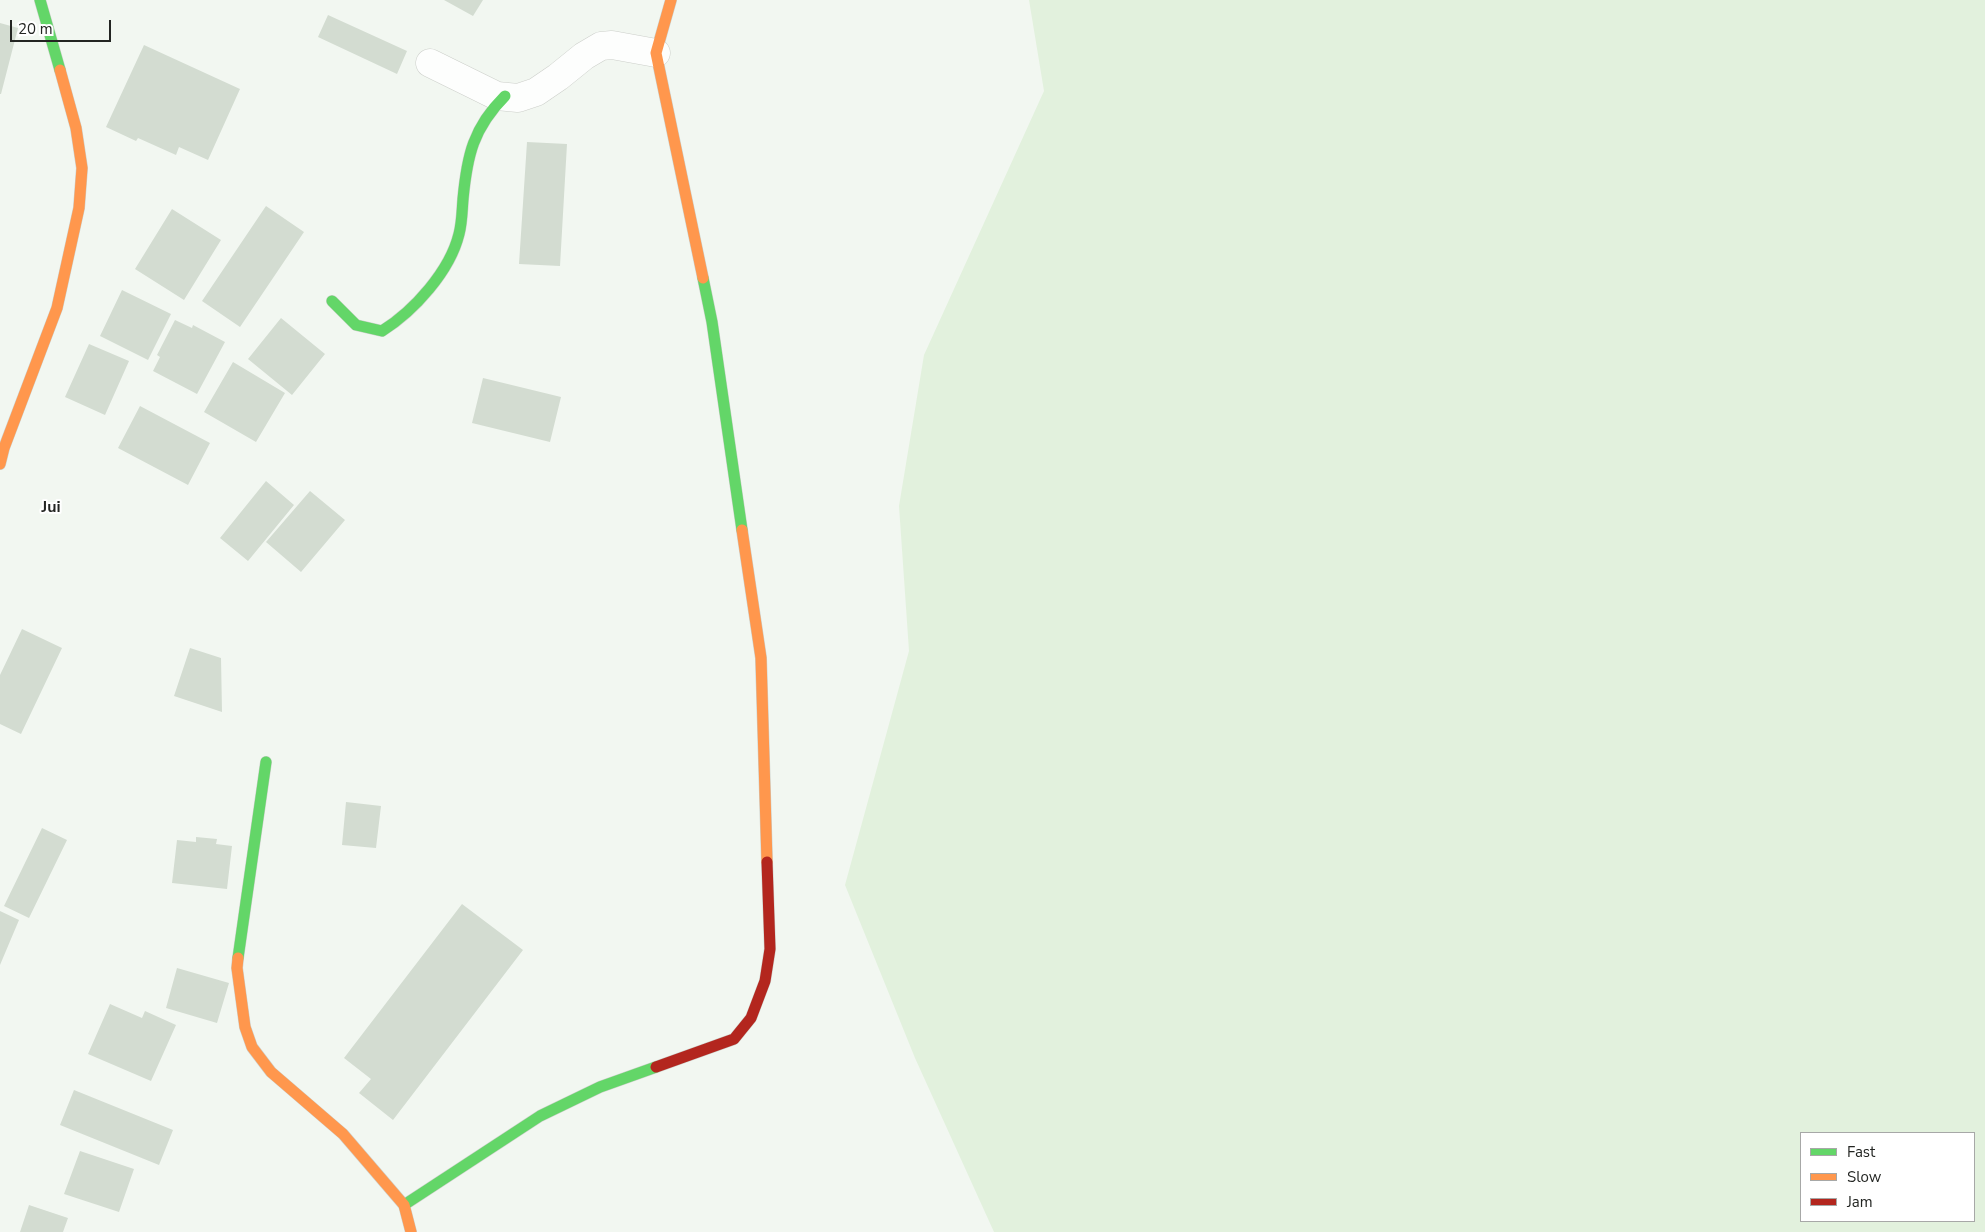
<!DOCTYPE html>
<style>
body{margin:0}
#map{position:relative;width:1985px;height:1232px;overflow:hidden;background:#f2f7f1;font-family:"Nunito Sans",sans-serif}
canvas{display:block}
.legend{position:absolute;left:1800px;top:1132px;width:175px;height:90px;box-sizing:border-box;background:#fff;border:1px solid #a7a8a7;margin:0;padding:6px 9px;list-style:none;font-size:15px;color:#232522}
.legend li{display:flex;align-items:center;gap:10px;height:25px}
.legend b{width:25px;border:1px solid #a7a8a7}
.scale{position:absolute;left:10px;top:20px;width:101px;height:22px;box-sizing:border-box;border:2px solid #232522;border-top:0;padding-left:6px;font-size:15px;line-height:18px;white-space:nowrap;color:#232522;-webkit-text-stroke:4px #fff;paint-order:stroke}
</style>
<div id="map">
<canvas width="1985" height="1232"></canvas>
<ul class="legend">
<li><b style="height:6px;background:#63d668"></b>Fast</li>
<li><b style="height:6px;background:#ff974d"></b>Slow</li>
<li><b style="height:6px;background:#b3261e"></b>Jam</li>
</ul>
<div class="scale">20 m</div>
</div>
<script>
const context = document.querySelector('canvas').getContext('2d');
context.lineJoin = 'round';
function fill(path, color) { context.fillStyle = color; context.fill(path, 'evenodd'); }
function stroke(path, color, width, dash) { context.strokeStyle = color; context.lineWidth = width; context.lineCap = dash ? 'butt' : 'round'; context.setLineDash(dash || []); context.stroke(path); }
function drawText(font, color, halo, rows, align = 'center') {
  context.font = font + ' "Nunito Sans",sans-serif'; context.lineWidth = 4; context.setLineDash([]); context.textBaseline = 'middle'; context.strokeStyle = halo; context.fillStyle = color; for (const [text, x, y, turn = 0] of rows) {
    context.save(); context.translate(x, y); context.rotate((+turn || 0) * Math.PI / 180); context.textAlign = isNaN(turn) ? turn : align; if (halo) context.strokeText(text, 0, 0); context.fillText(text, 0, 0); context.restore();
  }
}
fill(new Path2D(`
 M 1029,0 L 1985,0 L 1985,1232 L 994,1232 L 915,1058 L 845,885 L 909,651 L 899,506 L 924,355 L 1044,91 ZM 1974,1133 L 1974,1221 L 1801,1221 L 1801,1133 Z`), '#e2f1dd');
fill(new Path2D(`
 M 444,0 L 483,0 L 473,16 Z
 M 328,15 L 407,51 L 397,74 L 318,37 Z
 M 0,23 L 18,28 L 1,94 L 0,94 Z
 M 144,45 L 240,89 L 208,160 L 179,147 L 176,155 L 138,138 L 136,141 L 106,127 Z
 M 527,142 L 567,144 L 560,266 L 519,264 Z
 M 266,206 L 304,232 L 240,327 L 202,301 Z
 M 172,209 L 221,240 L 184,300 L 135,269 Z
 M 122,290 L 171,314 L 148,360 L 100,336 Z
 M 281,318 L 325,354 L 292,395 L 248,359 Z
 M 175,320 L 192,328 L 193,325 L 225,342 L 197,394 L 153,371 L 160,357 L 157,355 Z
 M 89,344 L 129,361 L 105,415 L 65,397 Z
 M 233,362 L 285,393 L 256,442 L 204,412 Z
 M 483,378 L 561,397 L 550,442 L 472,423 Z
 M 140,406 L 210,443 L 188,485 L 118,448 Z
 M 266,481 L 294,505 L 248,561 L 220,538 Z
 M 310,491 L 345,520 L 301,572 L 266,542 Z
 M 22,629 L 62,648 L 21,734 L 0,724 L 0,675 Z
 M 190,648 L 221,658 L 222,712 L 174,696 Z
 M 346,802 L 381,806 L 376,848 L 342,845 Z
 M 42,828 L 67,840 L 29,918 L 4,906 Z
 M 196,837 L 217,839 L 216,844 L 232,846 L 227,889 L 172,883 L 177,840 L 196,842 Z
 M 462,904 L 523,950 L 393,1120 L 359,1093 L 371,1079 L 344,1058 Z
 M 0,911 L 19,920 L 0,965 Z
 M 177,968 L 229,983 L 217,1023 L 166,1008 Z
 M 110,1004 L 142,1018 L 145,1011 L 176,1025 L 151,1081 L 88,1054 Z
 M 74,1090 L 173,1130 L 159,1165 L 60,1125 Z
 M 80,1151 L 134,1169 L 119,1212 L 64,1194 Z
 M 29,1205 L 68,1218 L 63,1232 L 20,1232 Z`), '#d3dcd1');
const street = new Path2D(`
 M 430,63 L 497,96 L 518,98 L 536,92 L 558,77 L 584,56 L 601,46 L 612,45 L 656,53`);
const fast = new Path2D(`
 M 40,0 L 60,70
 M 703,278 L 712,322 L 742,530
 M 332,301 L 356,325 L 382,331 C 414,311 450,271 459,234 C 462,223 462,211 463,199 C 467,156 473,128 505,96
 M 238,958 L 266,762
 M 404,1205 L 540,1116 L 600,1087 L 656,1067`);
const slow = new Path2D(`
 M 671,0 L 656,53 L 703,278
 M 0,464 L 4,448 L 57,308 L 79,208 L 82,168 L 76,128 L 60,70
 M 742,530 L 761,658 L 767,862
 M 238,958 L 237,968 L 245,1027 L 252,1047 L 271,1072 L 343,1134 L 404,1205 L 411,1232`);
const jam = new Path2D(`
 M 656,1067 L 734,1039 L 751,1018 L 765,981 L 770,949 L 767,862`);
stroke(street, '#cccfca', 29);
stroke(fast, '#cccfca', 12);
stroke(slow, '#cccfca', 12);
stroke(jam, '#cccfca', 12);
stroke(street, '#fdfefd', 28);
stroke(fast, '#63d668', 11);
stroke(slow, '#ff974d', 11);
stroke(jam, '#b3261e', 11);
drawText('bold 16px', '#232522', '#fff', [
 ["Jui",51,508]
]);
</script>
